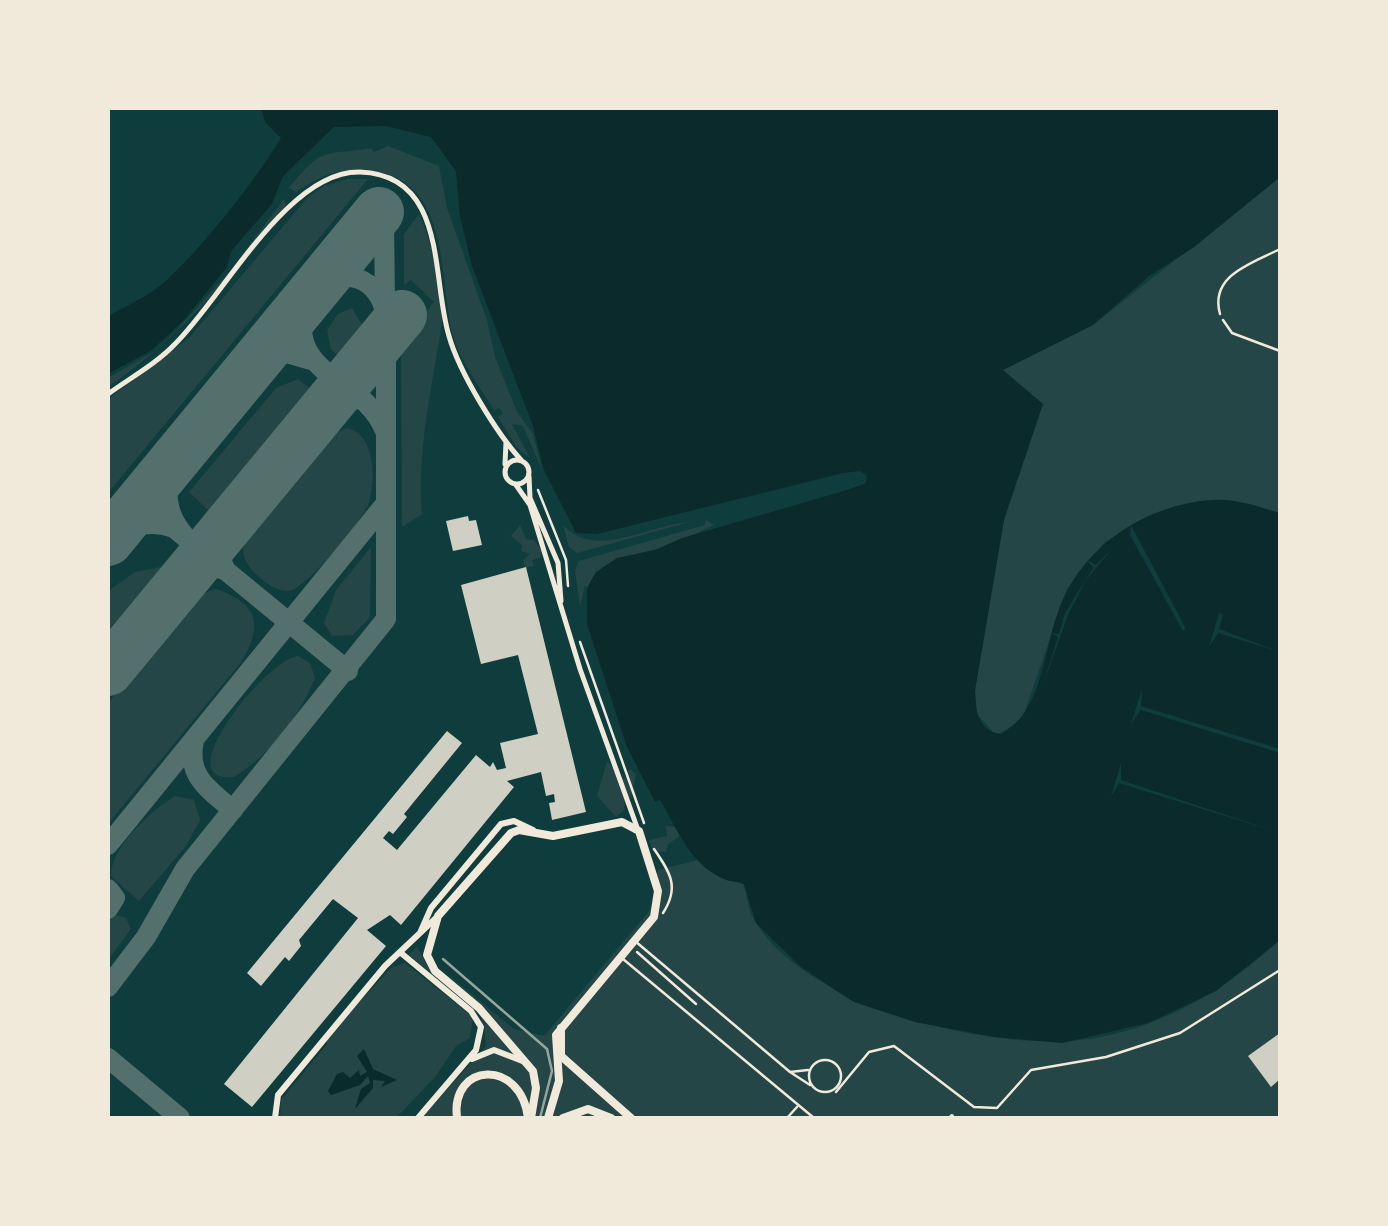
<!DOCTYPE html>
<style>
body{margin:0}
#map{position:relative;width:1388px;height:1226px;overflow:hidden;background:#0f3d3e;font-family:Poppins,sans-serif}
canvas{display:block}
.frame{position:absolute;inset:0;border:110px solid #f1e9da;pointer-events:none}
</style>
<div id="map">
<canvas width="1388" height="1226"></canvas>
<div class="frame"></div>
</div>
<script>
const context = document.querySelector('canvas').getContext('2d');
context.lineJoin = 'round';
function fill(path, color) { context.fillStyle = color; context.fill(path, 'evenodd'); }
function stroke(path, color, width, dash) { context.strokeStyle = color; context.lineWidth = width; context.lineCap = dash ? 'butt' : 'round'; context.setLineDash(dash || []); context.stroke(path); }
fill(new Path2D(`
 M 388,146 L 439,166 L 447,208 L 487,320 L 495,357 L 517,412 L 533,434 L 542,470 L 523,426 L 512,424 L 530,458 L 517,448 L 498,417 L 503,413 L 499,408 L 494,410 C 480,387 460,362 453,335 C 438,279 452,186 376,171 C 345,165 321,175 296,192 L 289,188 C 324,144 326,156 371,148 L 374,152 Z
 M 1280,177 L 1280,513 L 1212,500 L 1148,517 L 1105,542 L 1067,589 L 1022,720 L 996,735 L 976,713 L 975,690 L 1004,520 L 1018,467 L 1010,379 L 1003,370 L 1093,325 Z
 M 348,179 L 368,179 L 108,493 L 108,399 L 189,338 L 308,197 L 324,186 Z
 M 284,199 L 286,205 C 229,277 185,334 108,387 L 108,378 L 153,352 L 174,333 L 230,271 Z
 M 419,214 C 431,239 446,302 441,329 C 431,392 417,452 422,514 L 402,527 L 401,341 L 434,302 L 411,280 L 404,285 L 404,234 Z
 M 352,308 L 366,332 L 343,361 L 331,349 L 327,330 L 338,314 Z
 M 298,379 L 313,391 L 211,513 L 189,492 L 276,388 Z
 M 347,428 C 375,434 376,478 369,502 C 364,520 309,584 292,590 C 280,594 265,583 257,575 C 246,565 241,555 244,541 L 328,436 Z
 M 706,520 L 714,525 C 699,531 684,540 670,545 C 637,557 605,553 587,588 L 585,585 L 580,607 L 575,570 L 579,561 L 705,525 Z
 M 689,522 L 577,553 L 569,547 L 563,525 C 594,560 646,526 689,522 Z
 M 520,525 L 526,539 L 534,540 L 542,551 L 540,558 L 532,560 L 534,566 L 525,568 L 523,560 L 530,554 L 521,551 L 522,545 L 511,536 Z
 M 371,547 L 370,617 L 353,635 L 332,636 L 324,623 L 336,590 Z
 M 166,566 L 166,567 L 108,638 L 108,591 L 135,572 Z
 M 216,589 C 259,604 263,624 242,661 L 108,824 L 108,703 L 196,596 Z
 M 298,656 L 310,663 L 315,678 C 301,714 268,757 234,777 C 166,785 265,660 298,656 Z
 M 607,761 L 624,779 L 630,769 L 636,774 L 631,798 L 625,800 L 624,810 L 616,817 L 597,796 Z
 M 175,796 L 194,800 L 200,820 L 186,846 L 139,901 L 111,876 C 111,846 151,811 175,796 Z
 M 666,826 L 675,827 L 680,836 L 668,844 L 666,852 L 653,851 L 649,840 L 667,836 Z
 M 698,860 L 721,878 L 743,884 C 748,896 747,908 754,920 C 808,1011 1006,1056 1101,1037 C 1169,1024 1230,986 1280,940 L 1280,1118 L 422,1118 L 486,1046 L 484,1024 L 478,1012 L 409,955 L 417,946 L 429,970 L 479,1011 L 496,1034 L 501,1030 L 486,1009 L 436,965 L 514,1029 L 544,1036 L 650,910 L 658,870 Z
 M 114,914 L 126,918 L 131,929 L 108,960 L 108,918 Z
 M 405,963 L 473,1017 L 470,1038 L 456,1046 L 435,1077 L 396,1118 L 280,1118 L 281,1100 L 327,1044 L 326,1038 L 392,967 Z`), '#244646');
fill(new Path2D(`
 M 261,108 L 1280,108 L 1280,177 L 1193,248 L 1149,276 L 1093,325 L 1003,370 L 1043,404 L 1004,520 L 975,690 C 976,710 977,731 1001,734 C 1043,711 1043,653 1058,612 C 1081,547 1144,505 1212,500 C 1234,498 1260,507 1280,513 L 1280,940 L 1216,991 L 1148,1023 L 1062,1043 L 995,1037 L 915,1022 L 854,1002 L 832,988 L 800,966 L 756,923 L 744,884 C 735,880 731,883 722,878 C 689,863 677,828 660,800 L 655,802 L 627,747 L 587,624 L 587,588 L 596,572 L 617,558 L 655,550 L 682,538 L 847,490 L 866,483 L 867,476 L 860,471 L 843,473 L 597,534 L 576,533 L 544,470 L 533,426 L 472,266 L 460,217 L 456,171 L 431,137 L 386,126 L 334,127 L 283,176 L 272,204 L 231,251 L 227,267 L 184,320 L 152,350 L 108,374 L 108,316 C 127,306 152,294 168,279 C 205,244 255,181 281,138 L 265,122 Z
 M 364,1049 L 373,1069 L 397,1080 L 381,1087 L 385,1081 L 373,1080 L 373,1088 L 355,1109 L 361,1089 L 370,1083 L 368,1076 L 360,1085 L 331,1095 L 328,1091 L 337,1074 L 343,1072 L 350,1078 L 359,1070 L 360,1076 L 367,1072 L 357,1056 Z`), '#0a2a2b');
fill(new Path2D(`
 M 1131,525 L 1186,629 L 1183,631 L 1130,535 Z
 M 1112,549 L 1086,580 L 1068,615 L 1042,688 L 1058,637 L 1051,633 L 1059,634 L 1065,613 L 1093,568 L 1087,560 L 1096,565 Z
 M 1219,613 L 1223,614 L 1219,629 L 1280,652 L 1218,633 L 1209,647 Z
 M 1142,689 L 1141,706 L 1280,749 L 1280,753 L 1141,710 L 1131,724 Z
 M 1121,763 L 1121,780 L 1280,833 L 1119,783 L 1111,797 Z`), '#0f3d3e');
stroke(new Path2D(`
 M 372,220 L 384,225 L 385,302
 M 304,304 C 287,380 363,375 385,431
 M 252,367 L 286,353 L 314,361
 M 322,413 L 338,401 L 359,399
 M 183,449 C 165,479 160,507 184,535
 M 225,530 L 218,553 L 225,569
 M 108,541 C 128,526 149,519 174,528 L 348,671
 M 187,576 L 207,565 L 225,570
 M 194,740 C 186,776 208,789 233,810
 M 108,845 L 386,503
 M 108,889 L 115,898 L 108,909
 M 108,987 L 146,937 L 185,869 L 386,619 L 386,314 C 377,278 346,265 316,289
 M 108,1058 L 180,1118`), '#53706d', 20);
stroke(new Path2D(`
 M 108,541 L 379,212
 M 108,671 L 402,315`), '#53706d', 50);
fill(new Path2D(`
 M 468,516 L 469,521 L 476,520 L 482,545 L 453,551 L 446,521 Z
 M 526,567 L 586,812 L 552,820 L 549,803 L 555,802 L 554,794 L 546,796 L 541,772 L 507,781 L 514,787 L 401,925 L 390,915 L 367,930 L 386,946 L 252,1107 L 224,1084 L 358,918 L 333,899 L 299,940 L 301,946 L 289,961 L 285,957 L 261,986 L 247,973 L 447,731 L 462,743 L 404,814 L 407,817 L 393,834 L 389,831 L 383,838 L 397,850 L 476,755 L 490,767 L 493,762 L 497,770 L 506,768 L 500,743 L 538,734 L 518,655 L 481,664 L 461,585 Z
 M 1280,1033 L 1280,1079 L 1271,1087 L 1248,1056 Z`), '#cfcfc3');
stroke(new Path2D(`
 M 1220,314 C 1209,275 1253,263 1280,249
 M 538,490 L 566,560 L 568,586
 M 580,642 L 644,823
 M 654,849 C 670,872 680,887 663,913
 M 637,952 L 696,1004
 M 836,1092 L 869,1052 L 894,1046 L 974,1107 L 997,1108 L 1031,1070 L 1106,1057 L 1180,1033 L 1280,970`), '#f1e9da', 2.5);
stroke(new Path2D(`
 M 1223,320 L 1232,333 L 1280,351
 M 635,941 L 790,1072
 M 623,959 L 814,1118
 M809 1076a16 16 0 1 1 32 0a16 16 0 1 1-32 0Z
 M 808,1070 L 790,1072 L 810,1085
 M 787,1118 L 797,1107`), '#f1e9da', 2.5);
stroke(new Path2D(`
 M 950,1118 L 952,1116`), '#f1e9da', 4);
stroke(new Path2D(`
 M 108,394 C 130,378 156,364 175,344 C 223,297 288,170 360,172 C 448,175 431,278 449,336 C 459,372 497,434 522,461
 M505 472a12 12 0 1 1 24 0a12 12 0 1 1-24 0Z
 M 505,464 L 506,442
 M 529,476 L 530,498 L 558,563 L 561,601
 M 516,485 L 530,505 L 580,669 L 638,830`), '#f1e9da', 5);
stroke(new Path2D(`
 M 420,933 L 431,908 L 501,824 L 514,821 L 533,830
 M 401,953 L 471,1011 L 481,1027 L 476,1050 L 418,1118
 M 472,1059 L 494,1050 L 525,1062
 M 275,1118 L 278,1095 L 385,966 L 437,917`), '#f1e9da', 6);
stroke(new Path2D(`
 M 531,1118 L 536,1088 L 533,1071 L 479,1008 L 435,971 L 427,955 L 438,916 L 511,833 L 519,830 L 553,836 L 622,822 L 639,831 L 658,891 L 654,917 L 556,1035 L 559,1081 L 548,1118`), '#f1e9da', 8);
stroke(new Path2D(`
 M 561,1028 L 561,1056 L 631,1118
 M 457,1118 C 450,1062 521,1058 528,1118
 M 563,1118 L 588,1109 L 611,1118`), '#f1e9da', 8);
stroke(new Path2D(`
 M 443,959 L 547,1049 L 552,1071 L 540,1118`), '#97a49c', 2.5);
</script>
